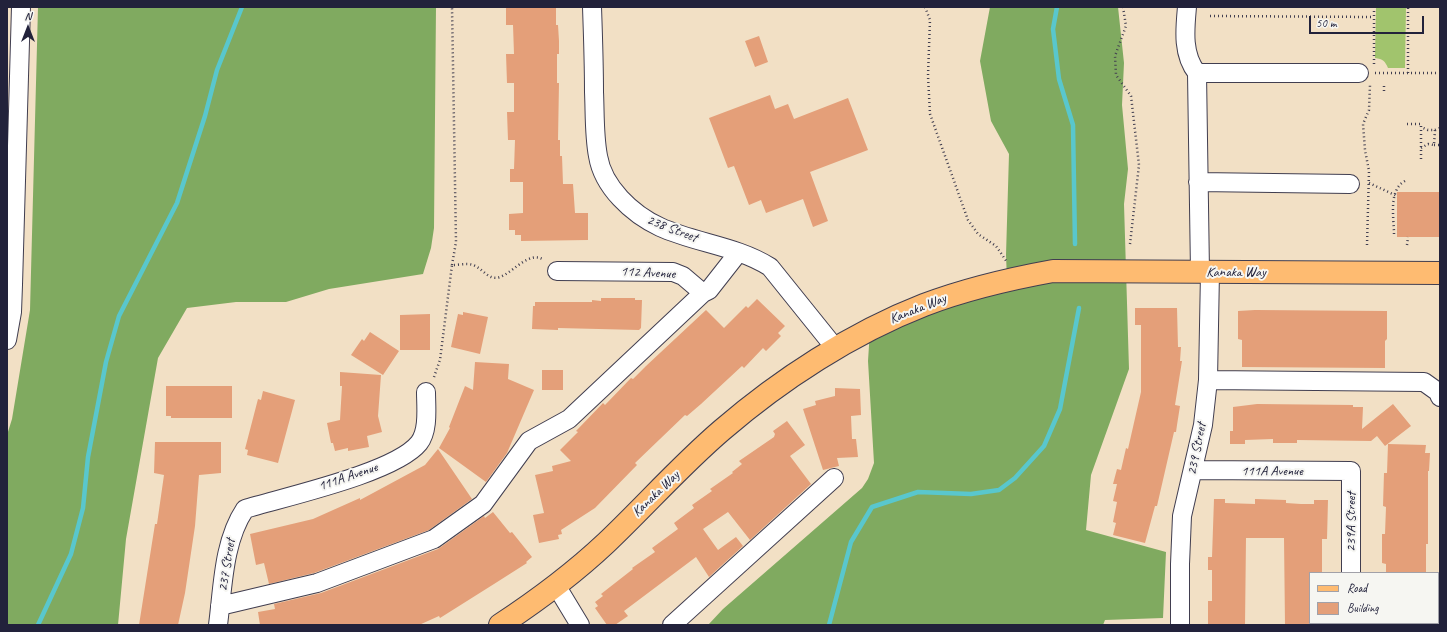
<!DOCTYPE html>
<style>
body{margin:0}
#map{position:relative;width:1447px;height:632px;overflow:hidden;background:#f2e0c5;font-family:Caveat,sans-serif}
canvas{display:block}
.frame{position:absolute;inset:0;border:8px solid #22223b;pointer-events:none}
.legend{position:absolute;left:1309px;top:572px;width:130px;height:52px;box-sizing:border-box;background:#f6f6f2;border:1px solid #a1a1a9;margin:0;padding:5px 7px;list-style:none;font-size:12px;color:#22223b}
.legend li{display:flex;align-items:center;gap:8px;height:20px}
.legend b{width:20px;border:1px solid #a1a1a9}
.north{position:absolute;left:8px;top:8px;width:40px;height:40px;-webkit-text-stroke:3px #f6f6f2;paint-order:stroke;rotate:0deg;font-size:11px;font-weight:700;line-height:16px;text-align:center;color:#22223b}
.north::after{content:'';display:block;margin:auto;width:14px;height:18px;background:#22223b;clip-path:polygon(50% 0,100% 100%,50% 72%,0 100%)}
.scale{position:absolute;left:1309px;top:16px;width:115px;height:18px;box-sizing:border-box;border:2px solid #22223b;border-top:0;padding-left:5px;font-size:12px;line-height:14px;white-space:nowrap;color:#22223b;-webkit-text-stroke:3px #f6f6f2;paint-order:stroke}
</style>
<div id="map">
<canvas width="1447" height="632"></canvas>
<div class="frame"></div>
<ul class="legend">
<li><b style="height:5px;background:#febb71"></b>Road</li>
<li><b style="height:11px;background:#e49f79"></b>Building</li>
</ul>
<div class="north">N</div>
<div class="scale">50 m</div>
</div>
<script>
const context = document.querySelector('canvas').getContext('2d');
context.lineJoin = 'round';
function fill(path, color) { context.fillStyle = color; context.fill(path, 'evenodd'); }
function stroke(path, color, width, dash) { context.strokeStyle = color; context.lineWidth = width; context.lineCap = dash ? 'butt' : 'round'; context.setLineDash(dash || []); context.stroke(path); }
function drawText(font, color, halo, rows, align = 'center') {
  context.font = font + ' Caveat,sans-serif'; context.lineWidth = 4; context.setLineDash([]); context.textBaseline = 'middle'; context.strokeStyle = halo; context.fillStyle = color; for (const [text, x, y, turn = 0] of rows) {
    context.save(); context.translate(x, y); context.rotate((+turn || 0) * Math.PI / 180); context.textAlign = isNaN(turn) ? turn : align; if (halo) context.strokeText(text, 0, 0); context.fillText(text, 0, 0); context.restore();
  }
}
fill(new Path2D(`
 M 1376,7 L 1406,7 L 1405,68 L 1388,68 C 1385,61 1383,59 1375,58 Z`), '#a1c46d');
fill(new Path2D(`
 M 38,7 L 436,7 L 434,228 L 431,248 L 423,274 L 329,289 L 286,302 L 236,302 L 187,308 L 158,358 L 126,539 L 118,625 L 7,625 L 7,435 L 12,419 L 30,310 Z
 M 990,7 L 1118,7 L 1124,63 L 1122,105 L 1128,169 L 1124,204 L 1129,369 L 1091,475 L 1086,530 L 1166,552 L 1163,618 L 1105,620 L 1103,625 L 708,625 L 723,609 L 862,488 L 868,479 L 874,463 L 868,361 L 870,330 L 1007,280 L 1006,255 L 1009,154 L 991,121 L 980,61 Z`), '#80aa60');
stroke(new Path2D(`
 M 1057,7 L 1053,29 L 1059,79 L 1073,125 L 1075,244
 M 38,625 L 71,554 L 83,508 L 88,457 L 106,362 L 119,316 L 177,203 L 205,116 L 217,70 L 242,7
 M 829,625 L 851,542 L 872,507 L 918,492 L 971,494 L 999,490 L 1015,478 L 1044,446 L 1060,409 L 1079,308`), '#59c7cd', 4.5);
fill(new Path2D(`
 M 506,7 L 556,7 L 556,25 L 558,25 L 559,41 L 559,54 L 557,54 L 557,83 L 559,83 L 558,140 L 560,140 L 560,156 L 562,156 L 563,184 L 573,184 L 575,213 L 588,213 L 588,240 L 521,241 L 521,235 L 515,235 L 515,230 L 509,230 L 509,214 L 523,213 L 523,182 L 510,182 L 510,169 L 514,169 L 515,140 L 508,140 L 507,112 L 514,112 L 514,83 L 507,83 L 506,54 L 514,54 L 513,25 L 506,25 Z
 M 759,36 L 768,62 L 755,67 L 745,41 Z
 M 770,95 L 775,109 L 788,104 L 794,119 L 848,98 L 868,150 L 810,172 L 828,221 L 813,227 L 803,199 L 766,213 L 761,200 L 749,205 L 734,166 L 728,168 L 709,118 Z
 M 1397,192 L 1440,192 L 1440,237 L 1397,237 Z
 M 601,298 L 635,298 L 635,300 L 642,300 L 641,328 L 639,330 L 558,328 L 558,330 L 532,329 L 533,306 L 535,306 L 535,302 L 592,302 L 592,300 L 601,301 Z
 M 757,299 L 785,326 L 778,333 L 781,336 L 766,351 L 763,348 L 744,368 L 742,366 L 701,404 L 687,416 L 685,415 L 635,463 L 637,465 L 595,508 L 561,530 L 562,534 L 558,535 L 559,539 L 539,543 L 533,515 L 544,513 L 535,475 L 553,471 L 552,466 L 571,461 L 560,450 L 578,432 L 576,431 L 603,403 L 605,405 L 631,378 L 633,379 L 646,366 L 706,310 L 724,328 L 746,306 L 748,308 Z
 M 1135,308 L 1177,308 L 1178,347 L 1181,347 L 1180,361 L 1182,361 L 1175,405 L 1180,406 L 1177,425 L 1176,432 L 1174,432 L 1157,506 L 1155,506 L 1145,543 L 1113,535 L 1116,523 L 1113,522 L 1117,502 L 1113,501 L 1117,484 L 1113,484 L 1117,469 L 1121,470 L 1126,448 L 1128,449 L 1141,392 L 1141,325 L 1135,325 Z
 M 1255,310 L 1387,311 L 1387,339 L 1385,341 L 1385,368 L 1242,367 L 1242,340 L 1238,339 L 1238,311 Z
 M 463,312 L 488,317 L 480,354 L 451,347 L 458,314 L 463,315 Z
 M 430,314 L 430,350 L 400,350 L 400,315 Z
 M 370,332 L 399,351 L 383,375 L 351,355 L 362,339 L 364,341 Z
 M 475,362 L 509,364 L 508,379 L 534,390 L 507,453 L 486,482 L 439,448 L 450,428 L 449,427 L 465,386 L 473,390 Z
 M 542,370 L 563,370 L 563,390 L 542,390 Z
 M 340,372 L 381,375 L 378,416 L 382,432 L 367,436 L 369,447 L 348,451 L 348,448 L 335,451 L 333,443 L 331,443 L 327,423 L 340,420 L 342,386 L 340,386 Z
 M 166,386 L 232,386 L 232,418 L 171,418 L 171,416 L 166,416 Z
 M 835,388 L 860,389 L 861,415 L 851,416 L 852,439 L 856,439 L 858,457 L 837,458 L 839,466 L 823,470 L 803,409 L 816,405 L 815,401 L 835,396 Z
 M 263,391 L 295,400 L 278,463 L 247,455 L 248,450 L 245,449 L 258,399 L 261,400 Z
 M 1257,404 L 1353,405 L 1353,407 L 1363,407 L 1362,429 L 1393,404 L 1411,426 L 1385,446 L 1377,436 L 1371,441 L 1297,440 L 1297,443 L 1273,443 L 1273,439 L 1245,440 L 1245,444 L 1230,444 L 1230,431 L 1233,431 L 1233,407 Z
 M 787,421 L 805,445 L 790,456 L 811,484 L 750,540 L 728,512 L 703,529 L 718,550 L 736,537 L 743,546 L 709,577 L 696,557 L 624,611 L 628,616 L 615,625 L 607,625 L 595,608 L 598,606 L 595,602 L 603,596 L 601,594 L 633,569 L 632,568 L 655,552 L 652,548 L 678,529 L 674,523 L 694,508 L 692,505 L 712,491 L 710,489 L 733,473 L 732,472 L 742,464 L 739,461 L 774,437 L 775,434 L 773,431 Z
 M 155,442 L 221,442 L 221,473 L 199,475 L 195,526 L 185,593 L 178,625 L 139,625 L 155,524 L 157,524 L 164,475 L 154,473 Z
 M 1388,444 L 1426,445 L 1425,453 L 1430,453 L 1429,471 L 1428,471 L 1428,544 L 1426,544 L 1426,573 L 1386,573 L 1386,564 L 1382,563 L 1382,534 L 1385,534 L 1386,507 L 1383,506 L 1384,473 L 1387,473 Z
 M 438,449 L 472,499 L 429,530 L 314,573 L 269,584 L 264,563 L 256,565 L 250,534 L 313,519 L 360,498 L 360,500 L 425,465 Z
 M 1214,499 L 1225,499 L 1225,503 L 1255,504 L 1255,499 L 1286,500 L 1286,503 L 1301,504 L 1314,504 L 1314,500 L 1328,500 L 1327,539 L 1322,539 L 1322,573 L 1310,573 L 1310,625 L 1285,625 L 1284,538 L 1246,538 L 1245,625 L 1208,625 L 1208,601 L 1212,601 L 1212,570 L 1208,570 L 1208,557 L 1212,557 Z
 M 493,512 L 510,533 L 512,532 L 532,557 L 526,562 L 527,563 L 494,584 L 440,618 L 439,616 L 419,625 L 260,625 L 258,612 L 275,609 L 274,604 L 321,593 L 438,549 L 484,516 L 485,518 Z`), '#e49f79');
const minor = new Path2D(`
 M 592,7 C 593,35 594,64 594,92 C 595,113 594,135 598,156 C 603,187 632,214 660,227 C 695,243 737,246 770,267 L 836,349
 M 1187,7 C 1185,29 1182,54 1197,73 L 1200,272
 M 1197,73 L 1359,73
 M 1198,182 L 1350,184
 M 557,271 L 673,272 L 683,276 L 703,293 L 709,290 L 738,253
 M 7,340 L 12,312 L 13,285 L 21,7
 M 1208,380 L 1424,382 L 1438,392 L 1440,397
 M 1193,470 L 1351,471 L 1351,573
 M 557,587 L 580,625
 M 220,606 L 317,583 L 434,539 L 483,504 L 529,441 L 569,419 L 703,293
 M 1351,623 L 1351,625
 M 218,625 C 223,587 223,542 245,509 C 284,497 395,473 419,443 C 429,430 426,407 426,392
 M 672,625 L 834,478
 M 1180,625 L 1180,564 L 1182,516 L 1203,425 L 1208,380 L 1210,272`);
const major = new Path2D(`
 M 500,625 C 538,600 573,574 606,543 C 645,506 681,465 722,430 C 780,380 852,333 924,305 C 966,289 1009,279 1053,271 L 1440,273`);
stroke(minor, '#413e50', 20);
stroke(major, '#413e50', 24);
stroke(new Path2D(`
 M 925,7 L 930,20 L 928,76 L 930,114 L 968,220 L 978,234 L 996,246 L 1007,262
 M 1123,7 L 1126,26 L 1115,56 L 1116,75 L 1131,96 L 1139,165 L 1130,244
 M 1210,16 L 1373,17
 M 1374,64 L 1374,7
 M 1375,73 L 1440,73
 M 1408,73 L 1408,7
 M 1384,86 L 1384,93
 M 1407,124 L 1421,124 L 1421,160
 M 1435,130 L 1440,128
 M 1434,145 L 1440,145
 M 1421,148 L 1428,144 L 1434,145 L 1435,130 L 1428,130 L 1421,127
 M 1369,183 L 1397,196
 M 1394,234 C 1394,218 1388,190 1405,181
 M 1367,245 L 1369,171 L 1365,150 L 1363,124 L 1369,110 L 1370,85
 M 1407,245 L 1408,237
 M 452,265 L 456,242 L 452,7
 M 434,377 L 440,360 L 452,265 C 458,265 467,263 473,265 C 484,269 488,281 500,277 C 514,272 529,250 544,260`), '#413e50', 2.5, [1, 3]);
stroke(minor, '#fff', 18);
stroke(major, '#febb71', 22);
drawText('14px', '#22223b', '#f6f6f2', [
 ["238 Street",672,229,21],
 ["Kanaka Way",1236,272],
 ["112 Avenue",648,273,3],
 ["Kanaka Way",918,309,-22],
 ["239 Street",1197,449,-79],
 ["111A Avenue",1272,471],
 ["111A Avenue",348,477,-19],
 ["Kanaka Way",656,494,-44],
 ["239A Street",1351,522,-90],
 ["237 Street",227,565,-81]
]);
</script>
